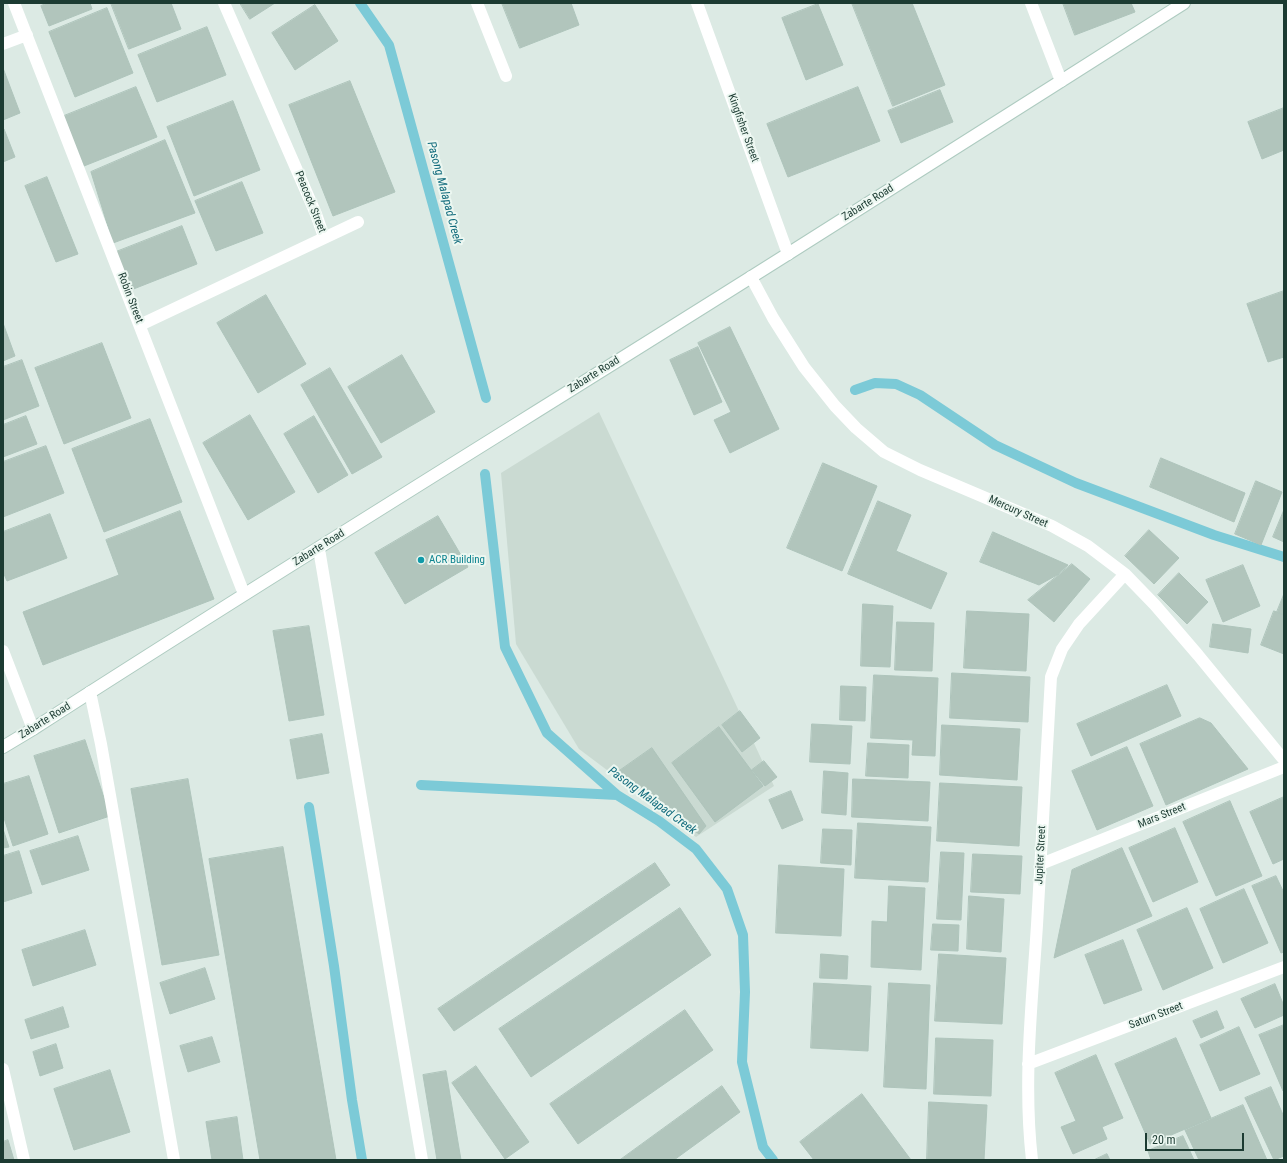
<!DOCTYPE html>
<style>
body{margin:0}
#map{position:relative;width:1287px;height:1163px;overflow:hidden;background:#dceae4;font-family:"Roboto Condensed",sans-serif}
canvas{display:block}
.frame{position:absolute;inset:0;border:4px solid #1c3b32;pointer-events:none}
.scale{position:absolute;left:1145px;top:1133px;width:99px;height:18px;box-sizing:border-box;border:2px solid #1c3b32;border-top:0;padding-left:5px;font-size:12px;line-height:14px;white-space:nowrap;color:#1c3b32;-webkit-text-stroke:3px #ecf7f1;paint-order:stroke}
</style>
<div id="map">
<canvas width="1287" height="1163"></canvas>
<div class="frame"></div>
<div class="scale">20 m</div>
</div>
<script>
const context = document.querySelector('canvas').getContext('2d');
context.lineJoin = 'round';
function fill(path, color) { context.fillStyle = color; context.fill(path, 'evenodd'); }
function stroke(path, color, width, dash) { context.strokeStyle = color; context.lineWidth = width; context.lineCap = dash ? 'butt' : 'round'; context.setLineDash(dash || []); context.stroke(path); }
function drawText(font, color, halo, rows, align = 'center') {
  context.font = font + ' "Roboto Condensed",sans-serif'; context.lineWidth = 4; context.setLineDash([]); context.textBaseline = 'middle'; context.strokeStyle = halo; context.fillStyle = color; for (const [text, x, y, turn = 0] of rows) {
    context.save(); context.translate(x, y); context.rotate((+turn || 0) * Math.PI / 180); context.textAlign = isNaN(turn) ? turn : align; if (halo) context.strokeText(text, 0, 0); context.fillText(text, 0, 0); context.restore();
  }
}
fill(new Path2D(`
 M 599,412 L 774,786 L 696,837 L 579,749 L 516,644 L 501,473 Z`), '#cadad2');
stroke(new Path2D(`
 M 360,3 L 389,45 L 486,398
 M 855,390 L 875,383 L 896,384 L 920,395 L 995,445 L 1076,483 L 1214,535 L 1284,557
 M 485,474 L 505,647 L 547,733 L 617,795 L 659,821 L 696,849 L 727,889 L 743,935 L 745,992 L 742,1062 L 763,1147 L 773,1160
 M 421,785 L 617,795
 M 309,807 L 334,966 L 352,1100 L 362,1160`), '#7ccad7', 10);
const building = new Path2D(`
 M 47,3 L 90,3 L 92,9 L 49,26 L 41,6 Z
 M 111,3 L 171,3 L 181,29 L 129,49 Z
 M 240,3 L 275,3 L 250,19 Z
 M 502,3 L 571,3 L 579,25 L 520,48 Z
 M 852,3 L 912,3 L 945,85 L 893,106 Z
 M 1063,3 L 1131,3 L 1135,12 L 1075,35 Z
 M 818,4 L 843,65 L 806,80 L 782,18 Z
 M 315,5 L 338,41 L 295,70 L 272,33 Z
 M 107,8 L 133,73 L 75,97 L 49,32 Z
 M 207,27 L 226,75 L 157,102 L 138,55 Z
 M 3,68 L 20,113 L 3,120 Z
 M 350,81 L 395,192 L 333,216 L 289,105 Z
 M 136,87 L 157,137 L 84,166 L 64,116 Z
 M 858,87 L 880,141 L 788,177 L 767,124 Z
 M 940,90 L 953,122 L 901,143 L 888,111 Z
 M 233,101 L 260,170 L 194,196 L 167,127 Z
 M 1284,108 L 1284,150 L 1262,159 L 1248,122 Z
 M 3,129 L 4,129 L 15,157 L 3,162 Z
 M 165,140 L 195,213 L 113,243 L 91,172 Z
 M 47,177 L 78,254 L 56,262 L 25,186 Z
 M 242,182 L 263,233 L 216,251 L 195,201 Z
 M 182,226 L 197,264 L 131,290 L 116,252 Z
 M 1284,291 L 1284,357 L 1268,362 L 1247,304 Z
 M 266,295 L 306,364 L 258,393 L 217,323 Z
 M 3,323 L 15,356 L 3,361 Z
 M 730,327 L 779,429 L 730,453 L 714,420 L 731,412 L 698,343 Z
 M 102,343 L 131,418 L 64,444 L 35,368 Z
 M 698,347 L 722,402 L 694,415 L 670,360 Z
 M 402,355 L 435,412 L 381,443 L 348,387 Z
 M 22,360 L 39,406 L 3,420 L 3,367 Z
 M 330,368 L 382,457 L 352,474 L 301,385 Z
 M 250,415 L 295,492 L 248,520 L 203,443 Z
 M 26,416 L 37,444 L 3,457 L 3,425 Z
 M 314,416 L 348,475 L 318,493 L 284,434 Z
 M 150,419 L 182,502 L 104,532 L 72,449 Z
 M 46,446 L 64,493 L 3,517 L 3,462 Z
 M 1161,458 L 1245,493 L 1234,522 L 1150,487 Z
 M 823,463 L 877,486 L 842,571 L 787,548 Z
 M 1256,481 L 1282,492 L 1261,545 L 1235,534 Z
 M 878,501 L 911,515 L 896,551 L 947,573 L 931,609 L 848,574 Z
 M 1284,510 L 1284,542 L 1273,537 Z
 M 180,511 L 214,599 L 43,665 L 23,612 L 119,575 L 106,540 Z
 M 50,514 L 67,558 L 7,581 L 3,572 L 3,532 Z
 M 438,516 L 468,567 L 405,604 L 375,553 Z
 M 1149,530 L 1179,558 L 1154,584 L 1125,556 Z
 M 993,532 L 1068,565 L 1057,575 L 1039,585 L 980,562 Z
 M 1072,564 L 1090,579 L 1054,622 L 1028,600 Z
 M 1243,565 L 1260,606 L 1223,622 L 1206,580 Z
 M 1179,573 L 1208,602 L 1187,624 L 1158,595 Z
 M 1284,594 L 1284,615 L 1277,612 Z
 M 863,604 L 893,606 L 890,667 L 861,666 Z
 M 967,611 L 1029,614 L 1026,671 L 964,668 Z
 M 1274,611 L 1284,615 L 1284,654 L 1261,645 Z
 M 897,622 L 934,623 L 932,671 L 895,670 Z
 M 1213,624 L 1251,629 L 1248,653 L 1210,647 Z
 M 309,626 L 324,715 L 289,721 L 273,631 Z
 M 952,673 L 1030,677 L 1028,722 L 950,718 Z
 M 874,675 L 938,678 L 935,756 L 912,755 L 913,740 L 871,738 Z
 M 1167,685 L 1181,716 L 1091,756 L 1077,724 Z
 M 841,686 L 866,687 L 865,721 L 840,720 Z
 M 740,711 L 760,738 L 742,752 L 722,725 Z
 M 1200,718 L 1211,723 L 1248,769 L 1166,805 L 1140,744 Z
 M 812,724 L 852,726 L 850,764 L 810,762 Z
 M 942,725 L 1020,729 L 1017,780 L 940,775 Z
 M 719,727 L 763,786 L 715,822 L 672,763 Z
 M 322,734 L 329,773 L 297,779 L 290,740 Z
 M 85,740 L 110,816 L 59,833 L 34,756 Z
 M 868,743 L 909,745 L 908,778 L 866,776 Z
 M 1127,747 L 1153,806 L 1097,830 L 1072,771 Z
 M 652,748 L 706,826 L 699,834 L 615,774 Z
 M 764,761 L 777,777 L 765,786 L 752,770 Z
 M 824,771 L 848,773 L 846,815 L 822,813 Z
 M 29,776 L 48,834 L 13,846 L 3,815 L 3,784 Z
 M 188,779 L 219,955 L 162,965 L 131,789 Z
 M 853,779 L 930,782 L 928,821 L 852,817 Z
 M 940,783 L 1022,787 L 1019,846 L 937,841 Z
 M 791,791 L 803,820 L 782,829 L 769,800 Z
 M 1284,797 L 1284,859 L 1273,864 L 1250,812 Z
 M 1230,801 L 1262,876 L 1216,896 L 1183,822 Z
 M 858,823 L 931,827 L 928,882 L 855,878 Z
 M 1175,828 L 1198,882 L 1153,902 L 1129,848 Z
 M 3,829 L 9,847 L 3,848 Z
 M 823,829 L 852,830 L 851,865 L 821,863 Z
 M 78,836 L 89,870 L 42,885 L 30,851 Z
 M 283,847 L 336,1160 L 260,1160 L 209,859 Z
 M 1122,848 L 1152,916 L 1054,958 L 1072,870 Z
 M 19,851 L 32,893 L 3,902 L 3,856 Z
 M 941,852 L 964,853 L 961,920 L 937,919 Z
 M 973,854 L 1022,856 L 1020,894 L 971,892 Z
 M 655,863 L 670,885 L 454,1031 L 438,1009 Z
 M 779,865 L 844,869 L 841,936 L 776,933 Z
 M 1276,876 L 1284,893 L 1284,952 L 1281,953 L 1252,886 Z
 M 889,886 L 925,888 L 921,970 L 871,967 L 872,921 L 887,922 Z
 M 1244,889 L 1268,943 L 1223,963 L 1200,909 Z
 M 969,896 L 1004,899 L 1001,952 L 967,949 Z
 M 680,908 L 711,955 L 531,1077 L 499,1029 Z
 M 1187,908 L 1213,968 L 1163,990 L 1137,930 Z
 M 933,924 L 959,925 L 958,951 L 931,950 Z
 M 85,930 L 96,965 L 33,986 L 22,950 Z
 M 1123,940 L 1142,990 L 1104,1004 L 1085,955 Z
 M 821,954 L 848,956 L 847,979 L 820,978 Z
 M 939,954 L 1006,958 L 1002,1024 L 935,1021 Z
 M 205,968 L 215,999 L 170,1014 L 160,983 Z
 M 814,983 L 871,986 L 868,1051 L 811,1048 Z
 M 889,983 L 930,985 L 926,1089 L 884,1087 Z
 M 1275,984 L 1284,1006 L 1284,1015 L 1255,1028 L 1241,999 Z
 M 63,1007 L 69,1027 L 31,1039 L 25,1020 Z
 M 685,1010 L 713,1050 L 578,1144 L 550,1104 Z
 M 1217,1011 L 1224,1028 L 1201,1038 L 1193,1021 Z
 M 1284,1025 L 1284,1090 L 1283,1091 L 1259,1035 Z
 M 1239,1027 L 1260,1074 L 1220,1091 L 1200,1045 Z
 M 212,1037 L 220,1062 L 188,1072 L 180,1046 Z
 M 936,1038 L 993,1040 L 991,1096 L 934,1094 Z
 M 1176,1038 L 1211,1118 L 1150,1144 L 1115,1064 Z
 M 56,1044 L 63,1068 L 40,1076 L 33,1052 Z
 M 1096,1055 L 1123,1118 L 1102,1127 L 1107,1139 L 1073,1154 L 1061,1127 L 1076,1121 L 1055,1073 Z
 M 476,1066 L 529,1142 L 505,1159 L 452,1083 Z
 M 110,1070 L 130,1132 L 74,1150 L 54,1089 Z
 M 446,1071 L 461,1160 L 437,1160 L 423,1075 Z
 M 722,1086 L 740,1112 L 674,1160 L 620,1160 Z
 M 1271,1087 L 1284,1117 L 1284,1156 L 1274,1160 L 1245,1098 Z
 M 862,1094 L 911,1160 L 814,1160 L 800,1142 Z
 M 929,1102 L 987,1105 L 984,1160 L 927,1160 Z
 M 1243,1105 L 1267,1160 L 1199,1160 L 1185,1130 Z
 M 237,1117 L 243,1160 L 212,1160 L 206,1122 Z
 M 1183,1136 L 1194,1160 L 1151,1160 L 1148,1151 Z
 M 8,1140 L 14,1160 L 3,1160 L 3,1142 Z
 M 1107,1154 L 1110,1160 L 1094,1160 Z`);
fill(building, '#b1c5bc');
stroke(building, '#aec4bb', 1);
const secondary = new Path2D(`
 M 3,747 L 33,729 C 284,567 539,411 791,252 C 923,169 1053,86 1184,3`);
stroke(secondary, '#aecbc0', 14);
stroke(new Path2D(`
 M 90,692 L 101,744 L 174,1160`), '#fff', 12);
stroke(new Path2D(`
 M 14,3 L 244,594
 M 224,3 L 316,214 L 324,237
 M 477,3 L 506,76
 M 697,3 L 788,254
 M 1031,3 L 1061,81
 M 3,44 L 27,35
 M 751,277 L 773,318 L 804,367 L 835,406 L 856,428 L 884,452 L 920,470 L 1052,526 L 1088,546 L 1125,574 L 1155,605 L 1198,655 L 1284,760
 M 140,325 L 358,222
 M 319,549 L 422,1160
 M 3,651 L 33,729
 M 1041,864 L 1284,767
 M 1028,1064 L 1284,967
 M 3,1069 L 24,1160
 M 1032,1160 C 1023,1082 1032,1003 1037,925 C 1042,842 1046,760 1051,677 L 1062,649 L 1079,624 L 1125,574`), '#fff', 12);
stroke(secondary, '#fff', 12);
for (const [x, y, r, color] of [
 [421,560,4,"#0f9aa8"]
]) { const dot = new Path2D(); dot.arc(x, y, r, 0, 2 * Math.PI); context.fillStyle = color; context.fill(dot); stroke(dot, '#ecf7f1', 1.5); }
drawText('11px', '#1c3b32', '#ecf7f1', [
 ["Kingfisher Street",743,128,70],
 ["Peacock Street",310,202,68],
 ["Zabarte Road",868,203,-32],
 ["Robin Street",130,298,69],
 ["Zabarte Road",594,375,-32],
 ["Mercury Street",1018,512,24],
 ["Zabarte Road",319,548,-32],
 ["Zabarte Road",45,721,-32],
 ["Mars Street",1162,816,-22],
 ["Jupiter Street",1041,855,-87],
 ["Saturn Street",1156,1016,-21]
]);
drawText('11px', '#0d838f', '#ecf7f1', [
 ["ACR Building",429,560]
], 'left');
drawText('italic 12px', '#116b7c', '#ecf7f1', [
 ["Pasong Malapad Creek",444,193,75],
 ["Pasong Malapad Creek",652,801,36]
]);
</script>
